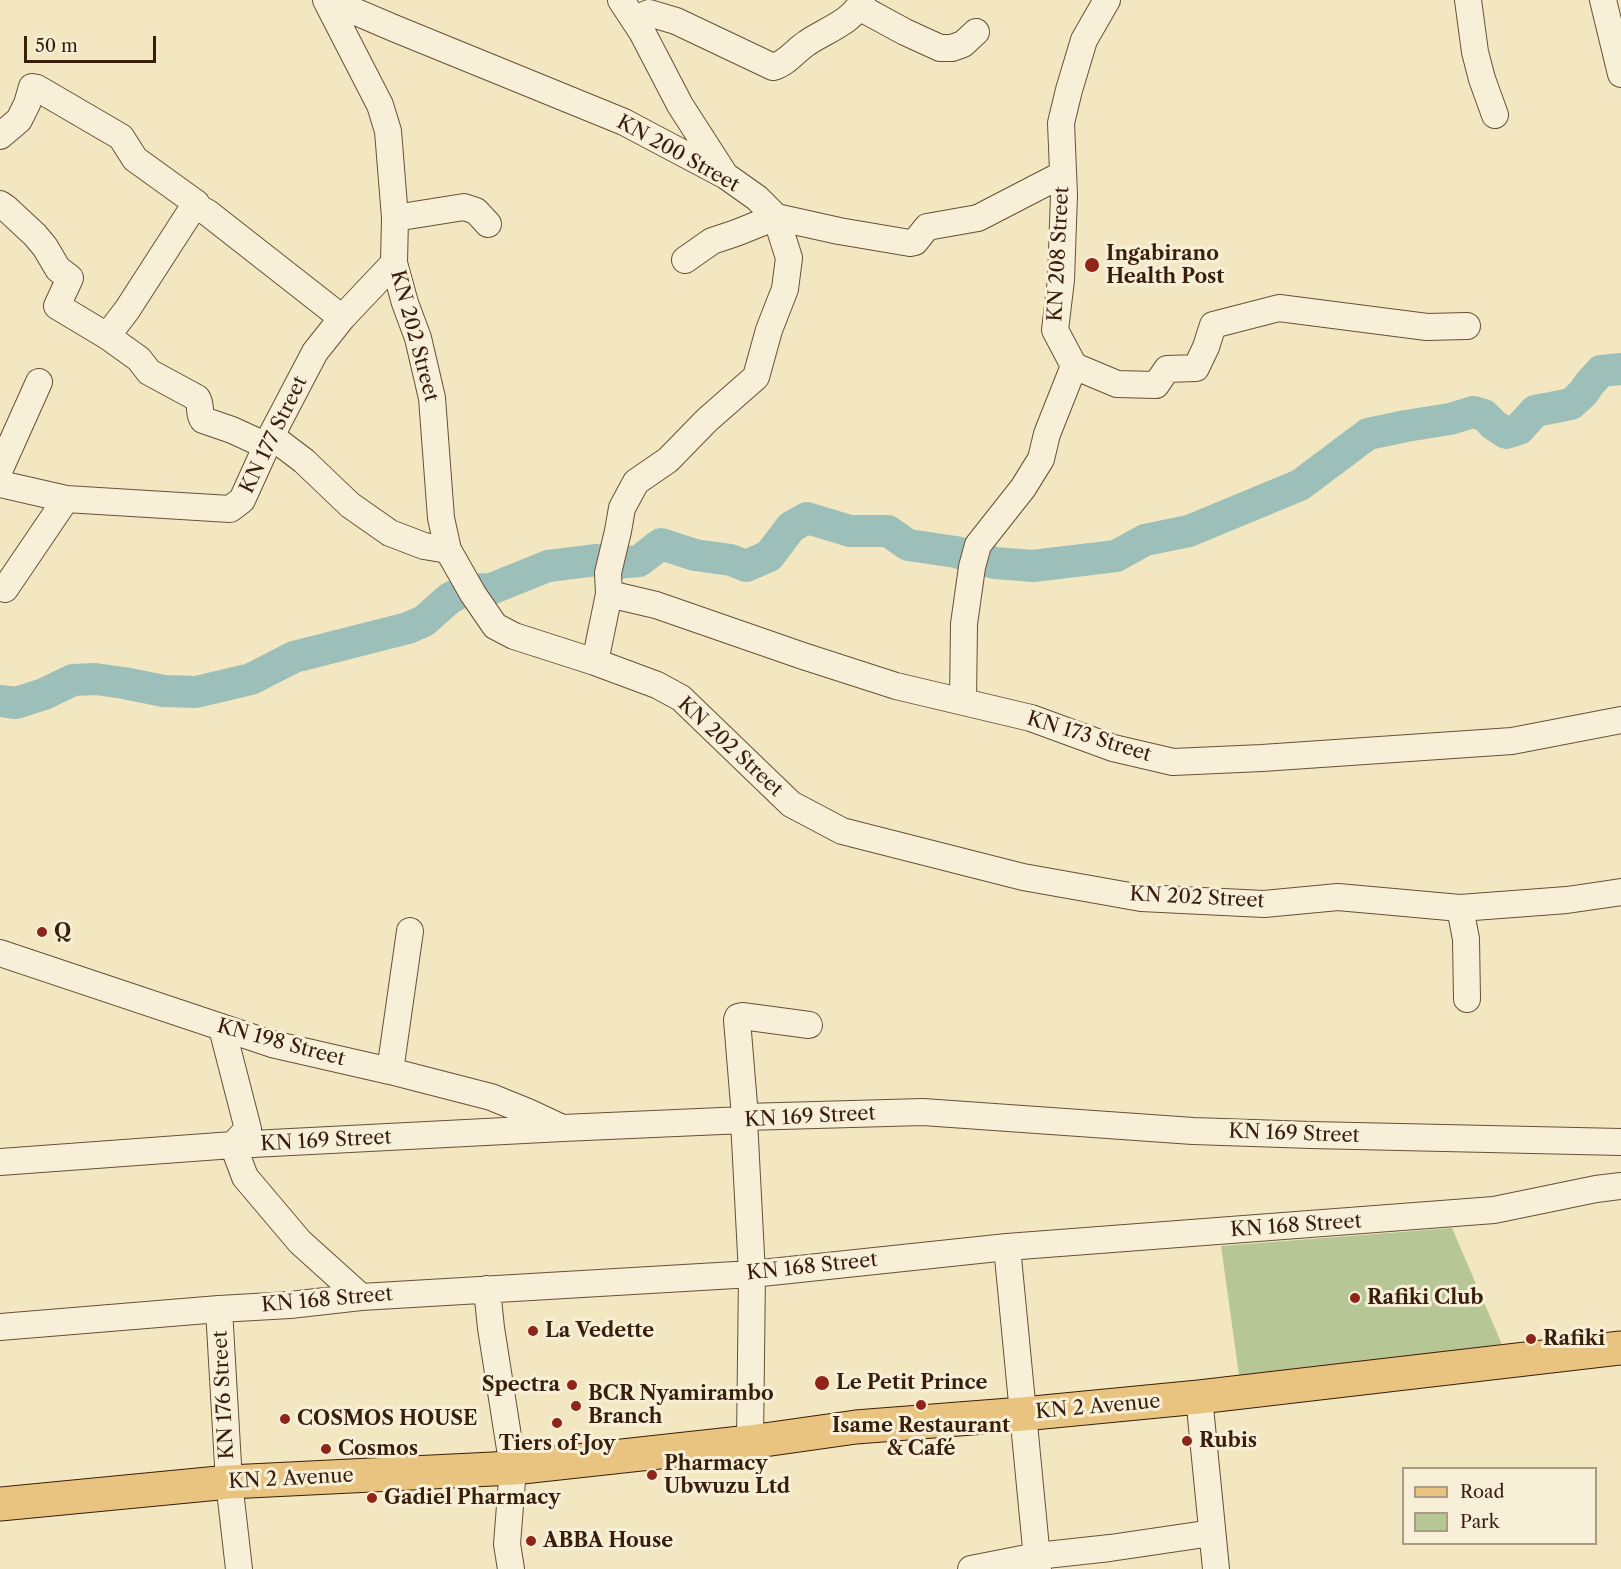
<!DOCTYPE html>
<meta charset="utf-8">
<style>
body{margin:0}
#map{position:relative;width:1621px;height:1569px;overflow:hidden;background:#f2e7c1;font-family:"Libre Caslon Text",serif}
canvas{display:block}
.legend{position:absolute;left:1402px;top:1467px;width:195px;height:78px;box-sizing:border-box;background:#f7efd7;border:2px solid #ab9b85;margin:0;padding:8px 10px;list-style:none;font-size:18px;color:#391e0b}
.legend li{display:flex;align-items:center;gap:12px;height:30px}
.legend b{width:30px;border:2px solid #ab9b85}
.scale{position:absolute;left:24px;top:36px;width:132px;height:27px;box-sizing:border-box;border:3px solid #391e0b;border-top:0;padding-left:8px;font-size:18px;line-height:21px;white-space:nowrap;color:#391e0b;-webkit-text-stroke:4px #f7efd7;paint-order:stroke}
</style>
<div id="map">
<canvas width="1621" height="1569"></canvas>
<ul class="legend">
<li><b style="height:8px;background:#e9c480"></b>Road</li>
<li><b style="height:16px;background:#b7c695"></b>Park</li>
</ul>
<div class="scale">50 m</div>
</div>
<script>
const context = document.querySelector('canvas').getContext('2d');
context.lineJoin = 'round';
function fill(path, color) { context.fillStyle = color; context.fill(path, 'evenodd'); }
function stroke(path, color, width, dash) { context.strokeStyle = color; context.lineWidth = width; context.lineCap = dash ? 'butt' : 'round'; context.setLineDash(dash || []); context.stroke(path); }
function drawText(font, color, halo, rows, align = 'center') {
  context.font = font + ' "Libre Caslon Text",serif'; context.lineWidth = 6; context.setLineDash([]); context.textBaseline = 'middle'; context.strokeStyle = halo; context.fillStyle = color; for (const [text, x, y, turn = 0] of rows) {
    context.save(); context.translate(x, y); context.rotate((+turn || 0) * Math.PI / 180); context.textAlign = isNaN(turn) ? turn : align; if (halo) context.strokeText(text, 0, 0); context.fillText(text, 0, 0); context.restore();
  }
}
fill(new Path2D(`
 M 1452,1228 L 1504,1349 L 1239,1375 L 1221,1246 Z`), '#b7c695');
stroke(new Path2D(`
 M 233,694 L 241,682`), '#747f73', 5);
stroke(new Path2D(`
 M 0,701 L 16,703 L 44,694 L 73,680 L 95,679 L 124,683 L 164,691 L 196,692 L 251,679 L 294,657 L 408,628 L 424,621 L 450,598 L 466,590 L 491,589 L 548,566 L 597,560 L 616,563 L 639,561 L 661,544 L 695,555 L 731,560 L 746,566 L 769,556 L 791,527 L 807,518 L 850,531 L 888,531 L 908,545 L 956,552 L 995,563 L 1033,566 L 1116,556 L 1145,540 L 1189,531 L 1300,485 L 1368,434 L 1406,426 L 1450,419 L 1473,412 L 1484,415 L 1494,425 L 1506,433 L 1519,429 L 1535,411 L 1571,404 L 1583,393 L 1590,383 L 1601,371 L 1621,369`), '#9cbfb9', 32);
const minor = new Path2D(`
 M 326,0 L 380,105 L 388,131 L 395,218 L 394,263 L 405,303 L 418,338 L 432,398 L 441,518 L 448,550 L 473,594 L 495,626 L 514,636 L 595,662 L 657,685 L 681,698 L 791,804 L 842,831 L 1023,877 L 1141,898 L 1264,904 L 1338,897 L 1460,908 L 1567,900 L 1621,892
 M 328,0 L 396,29 L 624,122 L 726,176 L 757,198 L 776,217 L 789,258 L 785,289 L 769,330 L 756,377 L 707,420 L 668,460 L 636,482 L 622,508 L 618,531 L 608,573 L 609,594 L 595,662
 M 621,0 L 642,32 L 680,105 L 725,175
 M 1468,0 L 1475,52 L 1482,79 L 1495,115
 M 1603,0 L 1621,74
 M 859,7 L 905,32 L 940,48 L 952,48 L 963,44 L 976,32
 M 635,19 L 649,13 L 676,21 L 773,67 C 786,64 796,50 807,43 C 824,31 855,21 862,0
 M 0,136 L 19,120 L 27,104 L 32,87 L 37,88 L 121,137 L 135,159 L 196,203
 M 0,204 L 6,208 L 35,235 L 45,247 L 58,269 L 70,278 L 57,306 L 107,336 L 139,359 L 149,372 L 197,398 C 202,405 198,414 203,420 L 232,430 L 267,446
 M 395,218 L 464,207 L 476,211 L 488,224
 M 685,260 L 712,241 L 736,233 L 776,217 L 839,231 L 910,243 L 915,242 L 927,227 L 978,218 L 1063,174
 M 107,336 L 127,310 L 196,203 L 196,206 L 208,213 L 342,318
 M 1074,366 L 1117,384 L 1156,385 L 1167,369 L 1196,368 L 1206,347 L 1213,325 L 1279,308 L 1427,327 L 1467,326
 M 271,436 L 304,461 L 350,505 L 390,533 L 424,546 L 448,550
 M 0,469 L 39,382
 M 0,484 L 66,499 L 230,509 L 242,500 L 271,436 L 315,352 L 342,318 L 394,263
 M 5,589 L 66,499
 M 609,594 L 656,605 L 803,656 L 896,686 L 1031,718 L 1113,748 L 1173,762 L 1262,758 L 1512,741 L 1621,720
 M 963,701 L 964,624 L 972,567 L 978,545 L 1023,488 L 1041,459 L 1047,434 L 1074,366 L 1055,330 L 1061,280 L 1064,195 L 1061,123 L 1069,90 L 1084,40 L 1107,0
 M 1460,908 L 1466,939 L 1467,999
 M 0,953 L 272,1044 L 390,1071 L 491,1097 L 528,1112 L 560,1127
 M 222,1028 L 248,1129 L 233,1145 L 245,1177 L 300,1242 L 361,1297
 M 390,1071 L 410,931
 M 745,1117 L 737,1020 L 738,1017 L 742,1016 L 809,1025
 M 744,1120 L 752,1274 L 750,1442
 M 0,1162 L 233,1145 L 563,1128 L 744,1120 L 745,1117 L 923,1112 L 1193,1131 L 1311,1135 L 1621,1142
 M 1007,1247 L 1038,1569
 M 487,1289 L 491,1328 L 513,1468 L 507,1544 L 511,1569
 M 219,1309 L 229,1482 L 239,1569
 M 0,1327 L 219,1309 L 290,1305 L 361,1297 L 752,1274 L 1007,1247 L 1494,1210 L 1596,1189 L 1621,1186
 M 1199,1397 L 1216,1569
 M 971,1569 L 1037,1556 L 1110,1548 L 1212,1533`);
const major = new Path2D(`
 M 0,1504 L 229,1482 L 513,1468 L 750,1442 L 856,1427 L 1023,1414 L 1199,1397 L 1621,1348`);
stroke(minor, '#675038', 28);
stroke(major, '#391e0b', 35);
stroke(minor, '#f7efd7', 26);
stroke(major, '#e9c480', 33);
for (const [x, y, r, color] of [
 [1092,265,8,"#8f2418"],
 [42,932,6,"#8f2418"],
 [1355,1298,6,"#8f2418"],
 [533,1331,6,"#8f2418"],
 [1531,1339,6,"#8f2418"],
 [822,1383,8,"#8f2418"],
 [572,1385,6,"#8f2418"],
 [921,1405,6,"#8f2418"],
 [576,1406,6,"#8f2418"],
 [285,1419,6,"#8f2418"],
 [557,1423,6,"#8f2418"],
 [1187,1441,6,"#8f2418"],
 [326,1449,6,"#8f2418"],
 [652,1475,6,"#8f2418"],
 [372,1498,6,"#8f2418"],
 [531,1541,6,"#8f2418"]
]) { const dot = new Path2D(); dot.arc(x, y, r, 0, 2 * Math.PI); context.fillStyle = color; context.fill(dot); stroke(dot, '#f7efd7', 2); }
drawText('20px', '#391e0b', '#f7efd7', [
 ["KN 200 Street",678,154,29],
 ["KN 208 Street",1059,254,-87],
 ["KN 202 Street",414,336,75],
 ["KN 177 Street",274,435,-64],
 ["KN 173 Street",1089,737,17],
 ["KN 202 Street",730,747,43],
 ["KN 202 Street",1197,898,3],
 ["KN 198 Street",281,1043,15],
 ["KN 169 Street",810,1117,-3],
 ["KN 169 Street",1294,1134,2],
 ["KN 169 Street",326,1141,-3],
 ["KN 168 Street",1296,1226,-4],
 ["KN 168 Street",812,1267,-6],
 ["KN 168 Street",327,1300,-5],
 ["KN 176 Street",224,1395,-93],
 ["KN 2 Avenue",1098,1407,-5],
 ["KN 2 Avenue",291,1479,-3]
]);
drawText('bold 20px', '#391e0b', '#f7efd7', [
 ["Ingabirano",1106,254],
 ["Health Post",1106,277],
 ["Q",54,932],
 ["Rafiki Club",1367,1298],
 ["La Vedette",545,1331],
 ["Rafiki",1543,1339],
 ["Le Petit Prince",836,1383],
 ["Spectra",560,1385,"right"],
 ["BCR Nyamirambo",588,1394],
 ["Branch",588,1417],
 ["COSMOS HOUSE",297,1419],
 ["Isame Restaurant",921,1426,"center"],
 ["& Café",921,1449,"center"],
 ["Rubis",1199,1441],
 ["Tiers of Joy",557,1444,"center"],
 ["Cosmos",338,1449],
 ["Pharmacy",664,1464],
 ["Ubwuzu Ltd",664,1487],
 ["Gadiel Pharmacy",384,1498],
 ["ABBA House",543,1541]
], 'left');
</script>
